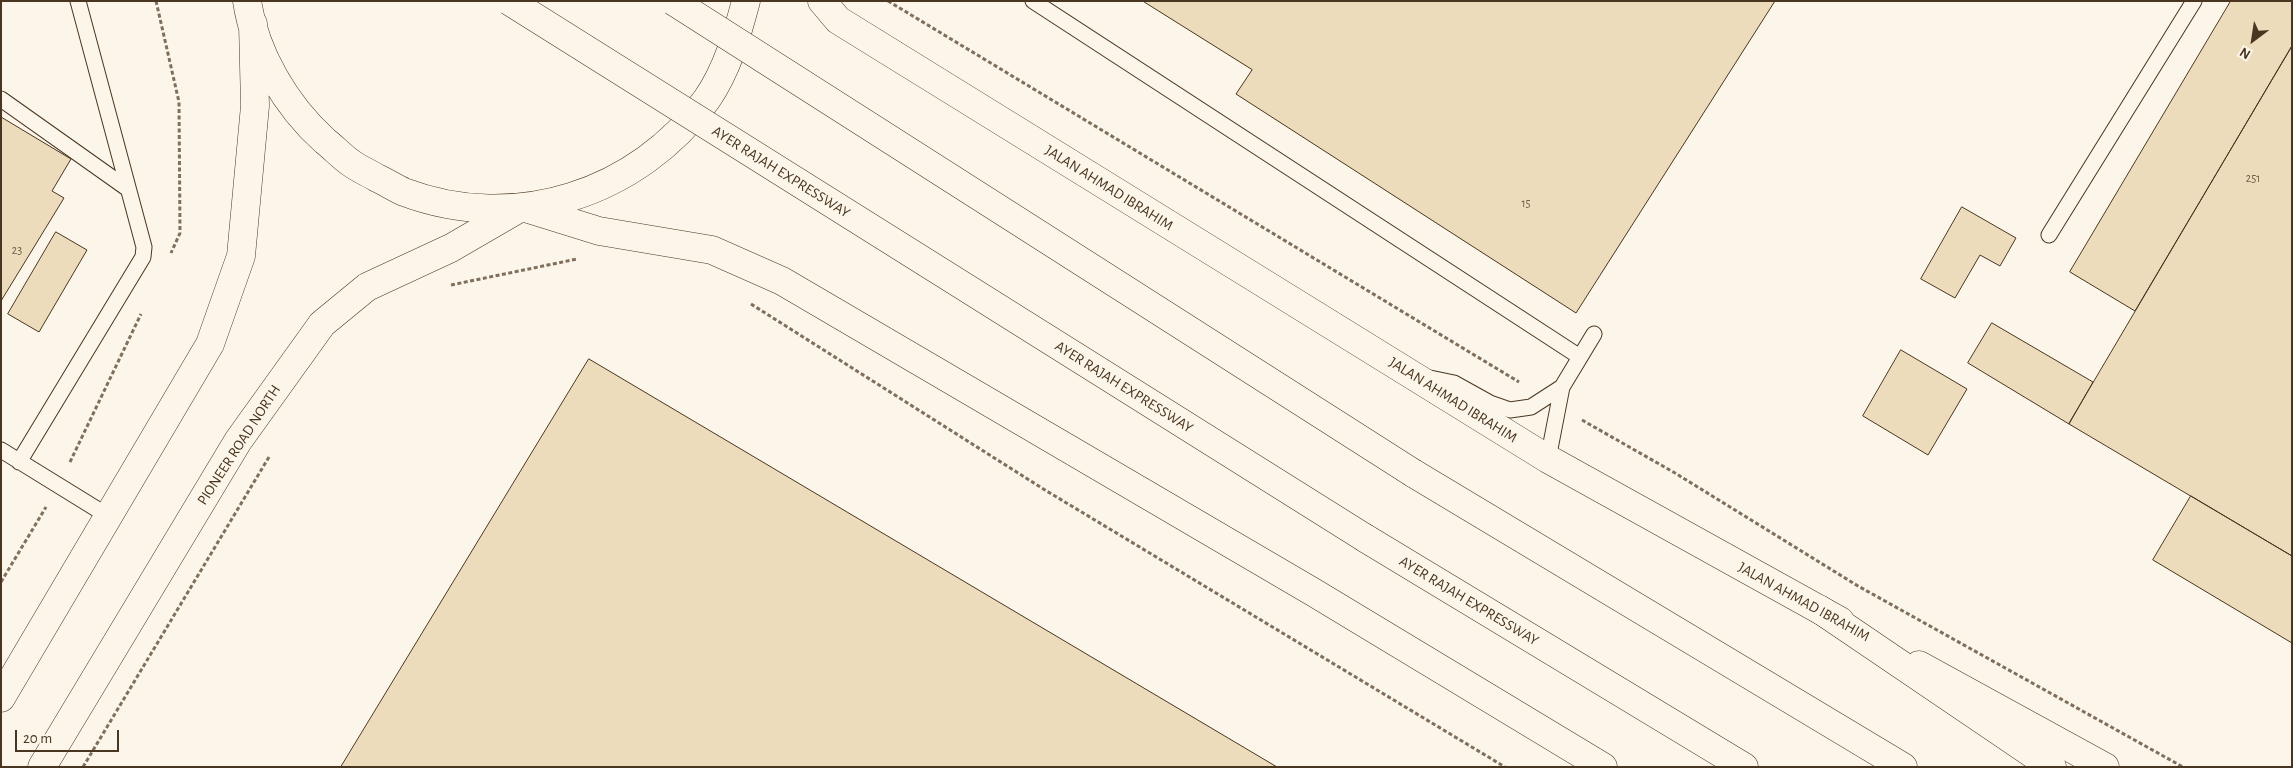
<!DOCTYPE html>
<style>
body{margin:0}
#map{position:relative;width:2293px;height:768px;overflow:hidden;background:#fbf6e9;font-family:"Alegreya Sans",sans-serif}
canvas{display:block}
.frame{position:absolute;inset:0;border:2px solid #4a3520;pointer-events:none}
.north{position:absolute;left:2228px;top:15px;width:50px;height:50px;-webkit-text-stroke:4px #fbf6e9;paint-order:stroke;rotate:211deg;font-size:14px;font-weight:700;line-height:20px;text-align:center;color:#4a3520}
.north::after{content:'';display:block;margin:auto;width:18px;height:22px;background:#4a3520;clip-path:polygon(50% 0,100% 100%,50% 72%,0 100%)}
.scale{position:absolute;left:15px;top:730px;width:104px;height:22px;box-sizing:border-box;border:2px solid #4a3520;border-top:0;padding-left:6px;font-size:15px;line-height:18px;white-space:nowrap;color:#4a3520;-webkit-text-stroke:4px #fbf6e9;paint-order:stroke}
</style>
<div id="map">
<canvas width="2293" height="768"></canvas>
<div class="frame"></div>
<div class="north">N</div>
<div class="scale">20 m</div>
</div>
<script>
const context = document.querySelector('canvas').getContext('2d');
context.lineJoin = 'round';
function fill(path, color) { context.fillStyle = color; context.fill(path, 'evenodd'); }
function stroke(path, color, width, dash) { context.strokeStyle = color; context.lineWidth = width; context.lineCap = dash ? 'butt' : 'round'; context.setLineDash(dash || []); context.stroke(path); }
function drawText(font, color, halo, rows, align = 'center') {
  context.font = font + ' "Alegreya Sans",sans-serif'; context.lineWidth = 4; context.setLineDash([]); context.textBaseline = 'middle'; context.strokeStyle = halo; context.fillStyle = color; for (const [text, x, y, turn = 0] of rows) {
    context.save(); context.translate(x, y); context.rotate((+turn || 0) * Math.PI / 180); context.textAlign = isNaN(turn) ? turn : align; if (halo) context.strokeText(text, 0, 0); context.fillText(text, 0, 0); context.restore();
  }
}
const building = new Path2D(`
 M 1143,1 L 1775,1 L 1576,313 L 1236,94 L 1252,70 Z
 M 2231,1 L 2292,1 L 2292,46 L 2135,311 L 2070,272 Z
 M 2292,46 L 2292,556 L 2069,424 Z
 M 1,117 L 71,159 L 52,191 L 64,198 L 1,301 Z
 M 1962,207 L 2016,238 L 2000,266 L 1980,255 L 1955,298 L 1921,279 Z
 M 56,232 L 87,250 L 39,332 L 8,314 Z
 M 1992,323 L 2093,382 L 2069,424 L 1968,363 Z
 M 1901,350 L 1967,389 L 1928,455 L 1863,416 Z
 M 589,359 L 1277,767 L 341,767 Z
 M 2191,496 L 2292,556 L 2292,643 L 2153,560 Z`);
fill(building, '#ecdcbc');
stroke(building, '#4a3520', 1);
const lane = new Path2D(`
 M 1033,1 L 1580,357
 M 1,99 L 128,189
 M 2049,235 L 2194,1
 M 1430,378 L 1454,383 L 1490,403 L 1510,410 L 1531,407 L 1562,387
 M 1,450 L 108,516
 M 1548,459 L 1562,387 L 1594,334
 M 19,462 L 143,257 L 144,247 L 78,1`);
const primary = new Path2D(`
 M 247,1 C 255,54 286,106 325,141 C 334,148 342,157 351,163 C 359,169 369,173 377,178 C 386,182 395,188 404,192 C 515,234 638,194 707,99 C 727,70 737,35 746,1
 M 822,1 L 838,20 L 1548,459 L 1840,621
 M 525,208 L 599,231 L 712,250 L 782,281 L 1313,592 L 1603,767
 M 1919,665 L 2105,767
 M 1,698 L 210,344 L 241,256 L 255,106 L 253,24
 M 42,767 L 238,441 L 322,324 L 367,287 L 451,248 L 520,208`);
const highway = new Path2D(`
 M 1413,473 L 1903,767
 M 1365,538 L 1744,767
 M 1819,609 L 2052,767`);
stroke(lane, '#4a3520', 17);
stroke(primary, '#4a3520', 29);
stroke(highway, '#4a3520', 29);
stroke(new Path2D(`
 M 156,1 L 179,102 L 180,233 L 171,253
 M 888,1 L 1519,382
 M 451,285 L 577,259
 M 751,304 L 1045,490 L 1505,767
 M 1582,420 L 1675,473 L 1858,586 L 2183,767
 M 70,462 L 141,314
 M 1,582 L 46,507
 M 83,767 L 269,457`), '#7f6f5c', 3, [4, 2.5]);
stroke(lane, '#fbf6e9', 15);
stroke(primary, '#fbf6e9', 28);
stroke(highway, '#fbf6e9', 28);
const highwayBridge = new Path2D(`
 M 509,1 L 1365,538
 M 673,1 L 1413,473`);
stroke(highwayBridge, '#4a3520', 29, []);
stroke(highwayBridge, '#fbf6e9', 28);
drawText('12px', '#725f47', null, [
 ["251",2253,178],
 ["15",1526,203],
 ["23",17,250]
]);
drawText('15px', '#4a3520', '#fbf6e9', [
 ["AYER RAJAH EXPRESSWAY",781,172,32],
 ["JALAN AHMAD IBRAHIM",1109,188,32],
 ["AYER RAJAH EXPRESSWAY",1124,387,32],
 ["JALAN AHMAD IBRAHIM",1453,400,32],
 ["PIONEER ROAD NORTH",239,445,-57],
 ["AYER RAJAH EXPRESSWAY",1469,601,31],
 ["JALAN AHMAD IBRAHIM",1804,602,29]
]);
</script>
